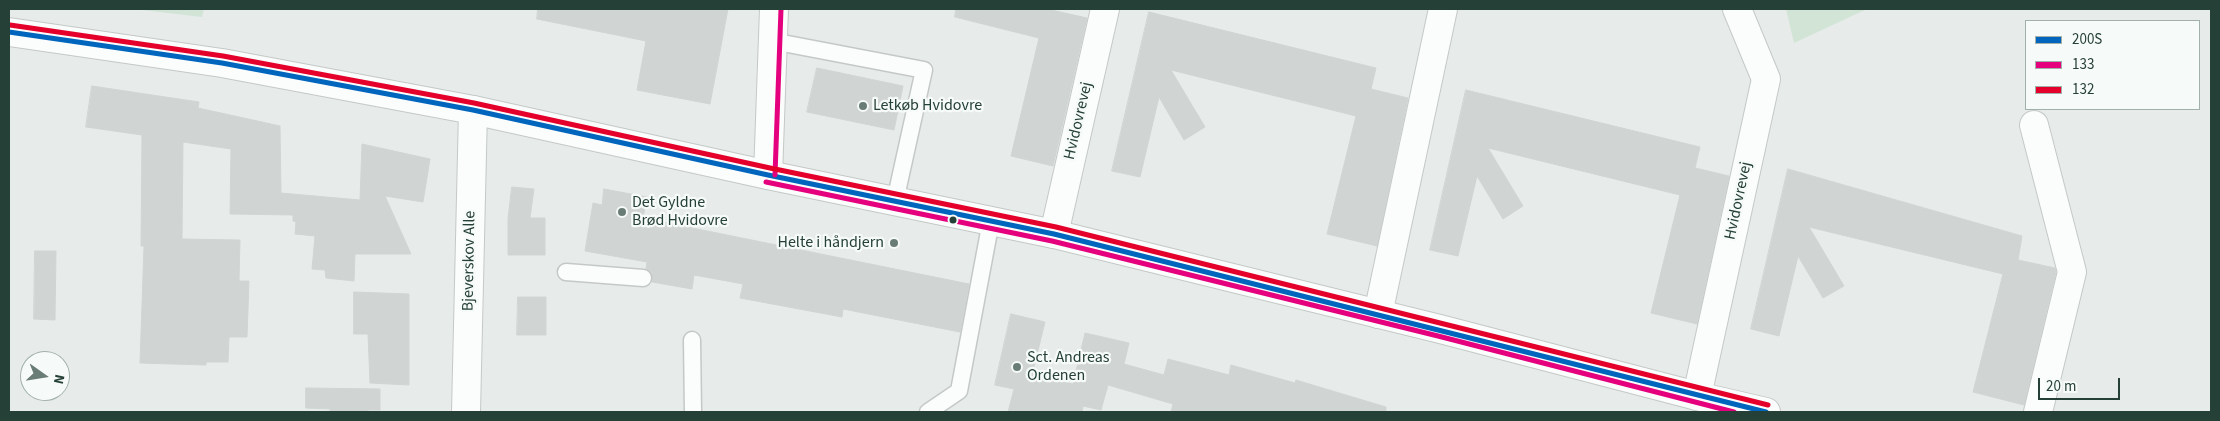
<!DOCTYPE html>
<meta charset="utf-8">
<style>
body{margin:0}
#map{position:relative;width:2220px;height:421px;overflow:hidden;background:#e7ecea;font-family:"Source Sans 3",sans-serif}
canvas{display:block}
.frame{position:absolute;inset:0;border:10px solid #254037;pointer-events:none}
.legend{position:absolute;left:2025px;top:20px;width:175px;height:90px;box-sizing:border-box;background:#f6faf8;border:1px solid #a2b0ab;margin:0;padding:6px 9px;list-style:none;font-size:15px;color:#254037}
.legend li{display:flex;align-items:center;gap:10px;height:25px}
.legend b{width:25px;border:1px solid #a2b0ab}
.north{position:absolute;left:20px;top:351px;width:50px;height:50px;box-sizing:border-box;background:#f6faf8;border:1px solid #a2b0ab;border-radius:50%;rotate:103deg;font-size:14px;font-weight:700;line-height:20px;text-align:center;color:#254037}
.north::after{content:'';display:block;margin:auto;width:18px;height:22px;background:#697c76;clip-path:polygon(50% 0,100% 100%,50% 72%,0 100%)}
.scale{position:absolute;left:2038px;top:378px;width:82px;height:22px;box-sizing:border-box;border:2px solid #254037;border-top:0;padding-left:6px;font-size:15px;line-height:18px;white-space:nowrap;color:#254037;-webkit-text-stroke:4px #f6faf8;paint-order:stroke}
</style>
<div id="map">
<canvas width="2220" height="421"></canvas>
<div class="frame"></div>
<ul class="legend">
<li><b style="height:6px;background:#0065bd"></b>200S</li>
<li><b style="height:6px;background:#e5007d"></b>133</li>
<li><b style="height:6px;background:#e4002b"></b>132</li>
</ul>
<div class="north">N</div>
<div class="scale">20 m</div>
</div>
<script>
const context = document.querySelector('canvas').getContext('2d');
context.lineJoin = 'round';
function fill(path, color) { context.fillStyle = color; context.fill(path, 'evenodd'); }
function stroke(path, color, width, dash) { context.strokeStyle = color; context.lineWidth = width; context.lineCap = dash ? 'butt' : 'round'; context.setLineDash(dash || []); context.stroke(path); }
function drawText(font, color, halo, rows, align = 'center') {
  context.font = font + ' "Source Sans 3",sans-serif'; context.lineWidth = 4.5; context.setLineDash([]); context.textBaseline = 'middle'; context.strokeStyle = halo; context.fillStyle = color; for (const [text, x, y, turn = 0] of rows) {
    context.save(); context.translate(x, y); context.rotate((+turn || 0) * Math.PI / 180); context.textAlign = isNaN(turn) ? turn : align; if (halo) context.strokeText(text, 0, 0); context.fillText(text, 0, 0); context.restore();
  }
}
fill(new Path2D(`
 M 134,9 L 204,9 L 202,17 Z
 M 1786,9 L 1867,9 L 1794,43 Z`), '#d1e4d6');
const building = new Path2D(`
 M 538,9 L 728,9 L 710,104 L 637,90 L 646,41 L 537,19 Z
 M 956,9 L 1047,9 L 1087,18 L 1053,166 L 1011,156 L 1039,38 L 955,17 Z
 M 1149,12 L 1376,68 L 1371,89 L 1408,98 L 1377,246 L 1327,234 L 1356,116 L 1171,70 L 1205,127 L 1184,140 L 1159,97 L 1140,177 L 1112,171 Z
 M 817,68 L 903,86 L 894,130 L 807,112 Z
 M 92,86 L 199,102 L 198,108 L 280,126 L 281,193 L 360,200 L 362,144 L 430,159 L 423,202 L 385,196 L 411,254 L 355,254 L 354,281 L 326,278 L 325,270 L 312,269 L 315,236 L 295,234 L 296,222 L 293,221 L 293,215 L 230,214 L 231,149 L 183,142 L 182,239 L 240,240 L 239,281 L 249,281 L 247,337 L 229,337 L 228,362 L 206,362 L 206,365 L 140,363 L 144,246 L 141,246 L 142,135 L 86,127 Z
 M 1466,90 L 1700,147 L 1695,168 L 1729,176 L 1697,324 L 1651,313 L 1680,195 L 1488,148 L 1523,206 L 1503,219 L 1477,176 L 1458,256 L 1430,250 Z
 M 1788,169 L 2022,236 L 2018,260 L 2055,268 L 2056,272 L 2024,405 L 1973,392 L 2003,274 L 1809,227 L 1844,286 L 1823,298 L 1798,256 L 1779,336 L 1751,329 Z
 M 512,187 L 534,189 L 530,218 L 545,218 L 545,255 L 508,255 L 508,219 Z
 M 604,189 L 647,197 L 643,218 L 969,284 L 960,332 L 843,309 L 842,317 L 740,298 L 743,284 L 694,275 L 692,289 L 652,282 L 652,274 L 646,269 L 647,262 L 585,251 L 593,203 L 602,205 Z
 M 35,251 L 56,251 L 55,320 L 34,319 Z
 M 354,292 L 409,294 L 409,385 L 370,383 L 368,334 L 354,334 Z
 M 518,297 L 546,297 L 546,335 L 517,335 Z
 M 1011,314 L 1045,322 L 1032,375 L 1073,384 L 1085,333 L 1129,343 L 1124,364 L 1164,375 L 1168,359 L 1229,375 L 1231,365 L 1295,383 L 1296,380 L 1386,407 L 1386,412 L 1171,412 L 1173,404 L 1108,385 L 1101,410 L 1083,406 L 1082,412 L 1008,412 L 1014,389 L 995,385 Z
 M 306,388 L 380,389 L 380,410 L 368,410 L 368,412 L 330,412 L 330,409 L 306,408 Z`);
fill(building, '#d0d5d3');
stroke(building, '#d0d5d3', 1);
const service = new Path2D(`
 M 772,41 L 924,70 L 895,201
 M 566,272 L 643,278
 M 692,340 L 693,412
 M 928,412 L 959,391 L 991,221`);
const minor = new Path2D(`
 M 2034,125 L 2072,272 L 2038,412
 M 768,175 L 774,9
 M 1054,234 L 1105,9
 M 1378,314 L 1443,9
 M 1697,396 L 1766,79 L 1737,9
 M 466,412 L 473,110`);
const tertiary = new Path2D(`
 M 9,32 L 222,63 L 473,110 L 768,175 L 1054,234 L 1440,329 L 1697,396 L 1766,412`);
stroke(service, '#c4c9c7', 19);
stroke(minor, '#c4c9c7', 30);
stroke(tertiary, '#c4c9c7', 30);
stroke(service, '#fbfcfc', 16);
stroke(minor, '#fbfcfc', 28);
stroke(tertiary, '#fbfcfc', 28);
stroke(new Path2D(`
 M 9,32 L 222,63 L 473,110 L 768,175 L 1054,234 L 1766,412`), '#0065bd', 5);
stroke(new Path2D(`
 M 775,175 L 781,9
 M 766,182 L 1052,241 L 1438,336 L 1734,412`), '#e5007d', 5);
stroke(new Path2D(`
 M 10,25 L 223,56 L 474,103 L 770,168 L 1056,227 L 1768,405`), '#e4002b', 5);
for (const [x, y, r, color] of [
 [863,106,5,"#697c76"],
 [622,212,5,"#697c76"],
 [953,220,4.5,"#254037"],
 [894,243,5,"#697c76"],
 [1017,367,5,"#697c76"]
]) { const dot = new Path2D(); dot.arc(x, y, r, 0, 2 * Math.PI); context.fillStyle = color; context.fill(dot); stroke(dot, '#f6faf8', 2); }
drawText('16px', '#254037', '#f6faf8', [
 ["Letkøb Hvidovre",873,106],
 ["Det Gyldne",632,203],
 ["Brød Hvidovre",632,221],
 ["Helte i håndjern",884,243,"right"],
 ["Sct. Andreas",1027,358],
 ["Ordenen",1027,376]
], 'left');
drawText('16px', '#254037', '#f6faf8', [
 ["Hvidovrevej",1079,121,-77],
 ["Hvidovrevej",1739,201,-78],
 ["Bjeverskov Alle",470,261,-89]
]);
</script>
